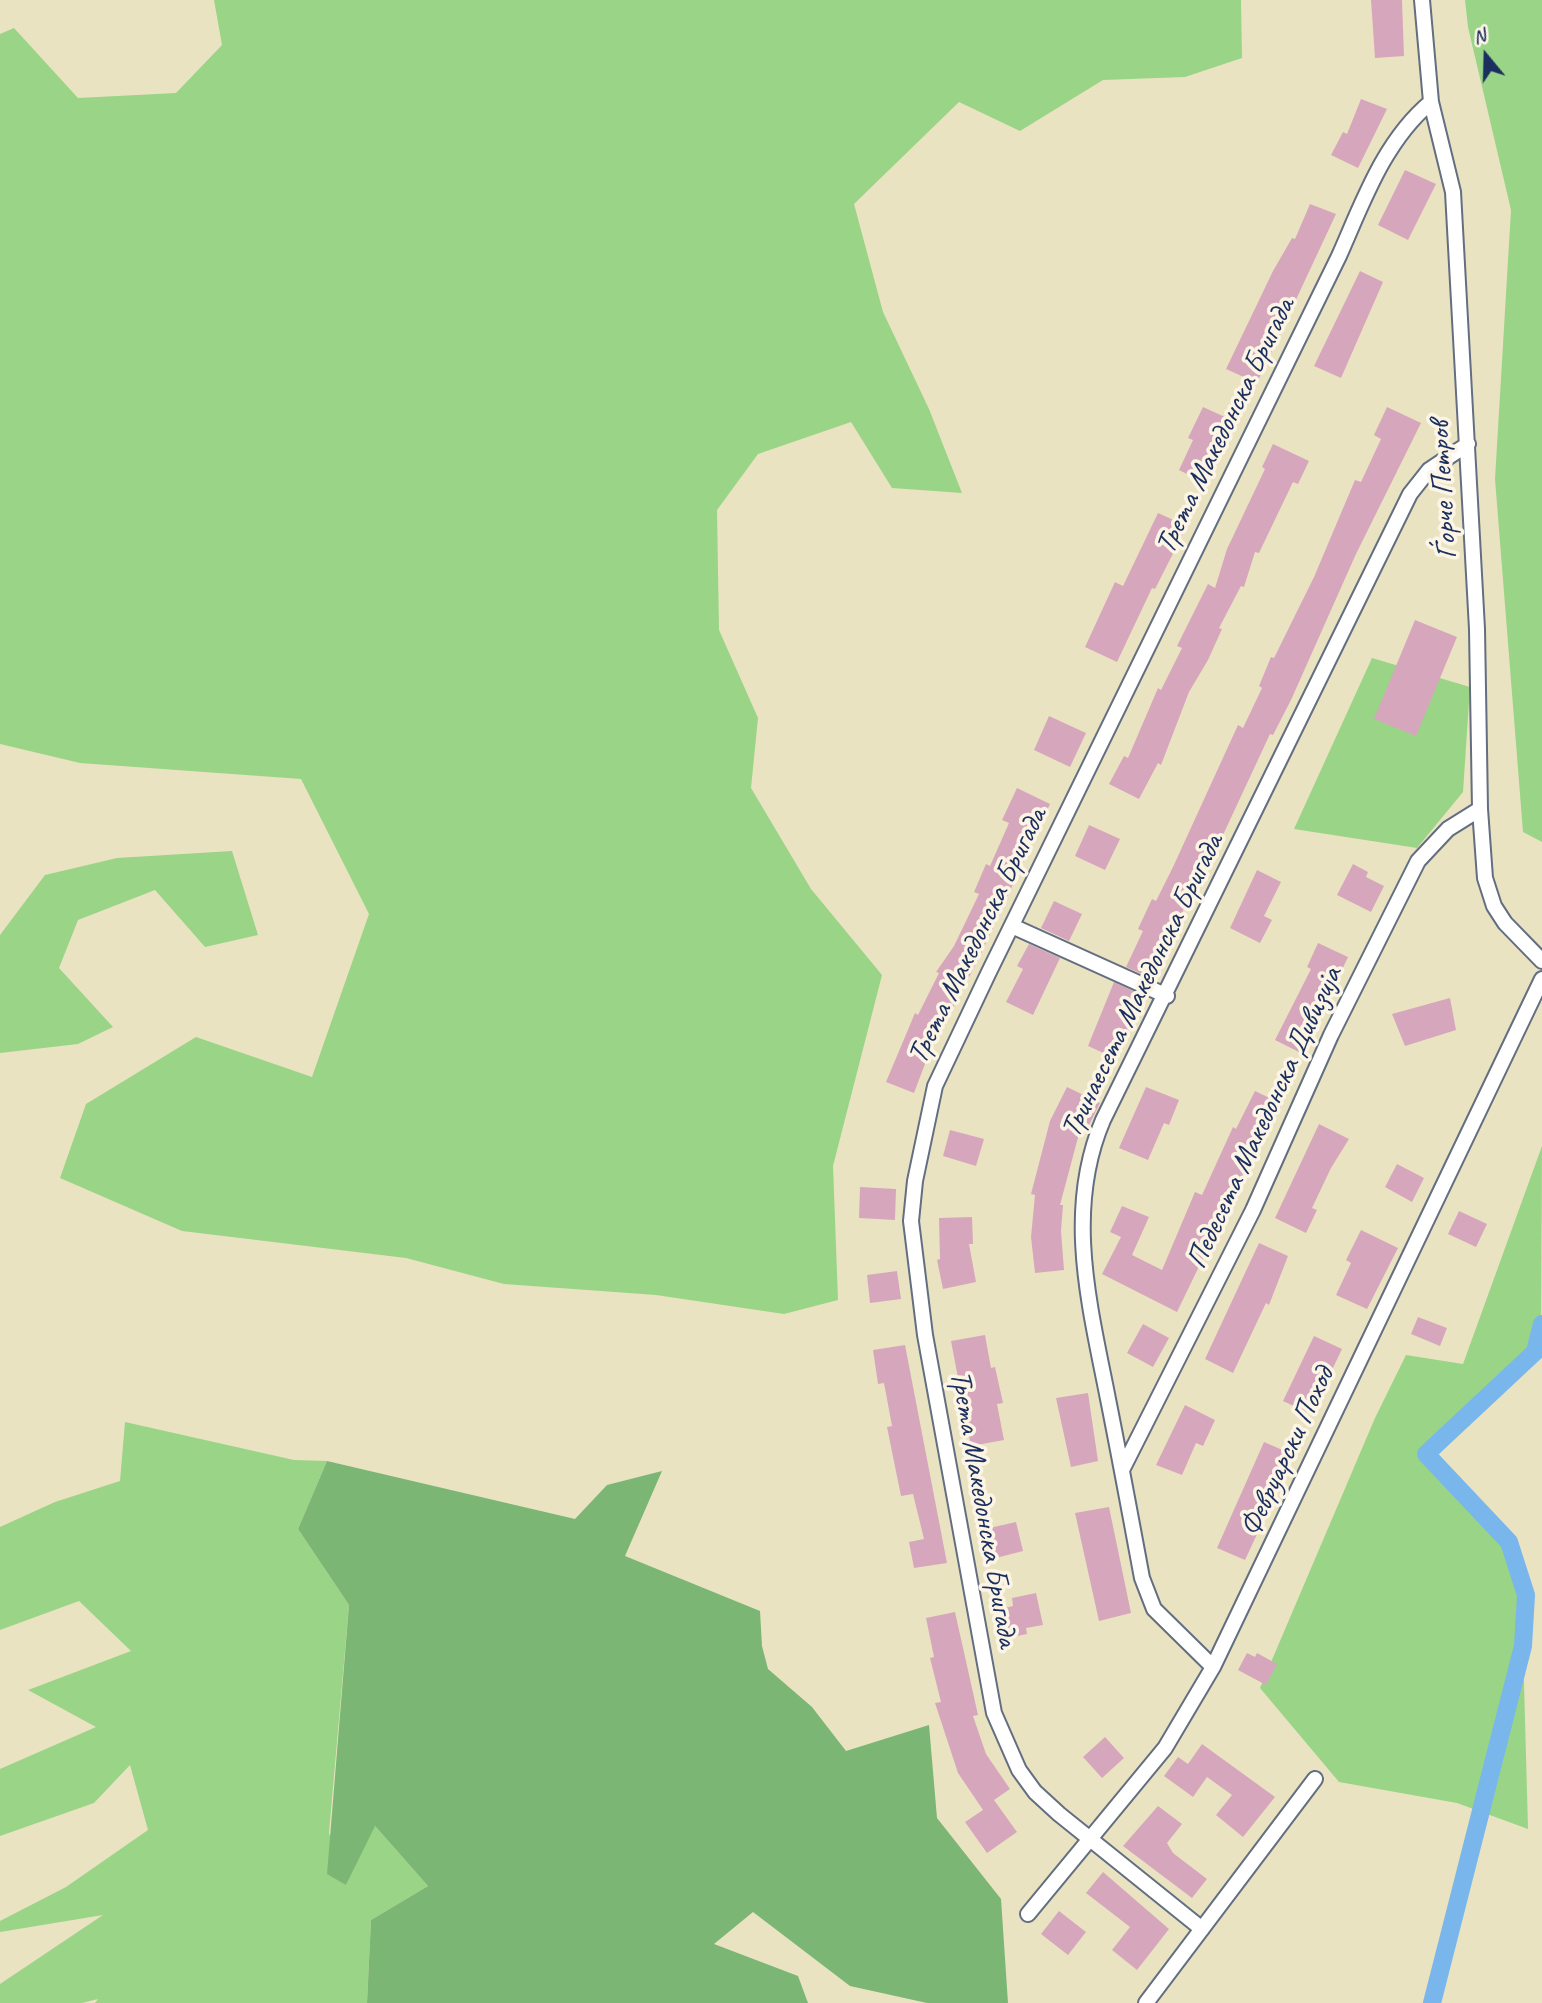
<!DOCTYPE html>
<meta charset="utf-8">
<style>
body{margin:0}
#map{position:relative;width:1542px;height:2003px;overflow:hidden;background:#eae3c1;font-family:Caveat,sans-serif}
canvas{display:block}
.north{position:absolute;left:1451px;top:21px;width:70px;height:70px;-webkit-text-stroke:5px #fcf5e5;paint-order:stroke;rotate:341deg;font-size:19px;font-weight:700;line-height:28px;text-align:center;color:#1b2f5e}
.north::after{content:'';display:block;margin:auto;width:24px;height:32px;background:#1b2f5e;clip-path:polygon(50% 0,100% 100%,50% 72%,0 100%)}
</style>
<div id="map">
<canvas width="1542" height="2003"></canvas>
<div class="north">N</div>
</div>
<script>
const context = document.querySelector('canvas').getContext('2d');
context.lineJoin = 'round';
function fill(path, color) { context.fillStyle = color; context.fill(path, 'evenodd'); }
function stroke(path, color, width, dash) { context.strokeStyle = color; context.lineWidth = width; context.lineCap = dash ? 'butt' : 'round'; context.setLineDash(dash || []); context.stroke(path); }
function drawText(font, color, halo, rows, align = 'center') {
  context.font = font + ' Caveat,sans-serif'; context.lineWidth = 7; context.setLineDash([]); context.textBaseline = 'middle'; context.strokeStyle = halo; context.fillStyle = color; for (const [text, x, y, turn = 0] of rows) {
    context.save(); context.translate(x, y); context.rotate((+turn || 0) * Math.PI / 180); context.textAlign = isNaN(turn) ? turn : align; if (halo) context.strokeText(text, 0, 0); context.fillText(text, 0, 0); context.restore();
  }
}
fill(new Path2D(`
 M 214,0 L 1241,0 L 1242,58 L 1185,77 L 1103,80 L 1020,131 L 959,102 L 854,204 L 883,312 L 929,409 L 962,493 L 892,488 L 851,422 L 758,454 L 717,510 L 719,630 L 758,718 L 751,788 L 811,889 L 882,975 L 833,1166 L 838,1300 L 784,1314 L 656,1295 L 504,1284 L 406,1258 L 182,1231 L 60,1178 L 86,1104 L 196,1037 L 312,1077 L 369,914 L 301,779 L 80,763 L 0,744 L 0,34 L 14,28 L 78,98 L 176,93 L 222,45 Z
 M 1465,0 L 1542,0 L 1542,842 L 1523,832 L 1495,479 L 1511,210 L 1468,27 Z
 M 1372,658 L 1470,687 L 1463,792 L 1417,848 L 1294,829 Z
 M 232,851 L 258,935 L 205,947 L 155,890 L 78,920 L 59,968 L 113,1027 L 78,1044 L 0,1053 L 0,935 L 45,875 L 117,858 Z
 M 1542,1146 L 1541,1348 L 1426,1454 L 1509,1542 L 1526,1595 L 1523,1646 L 1528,1829 L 1457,1803 L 1339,1782 L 1260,1688 L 1375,1418 L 1406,1355 L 1463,1364 Z
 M 125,1422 L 294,1460 L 327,1461 L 298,1529 L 349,1605 L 329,1833 L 346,1885 L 374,1825 L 428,1886 L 371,1920 L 367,2003 L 95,2003 L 98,1999 L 82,2003 L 0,2003 L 0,1984 L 103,1915 L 0,1932 L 0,1921 L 66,1887 L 148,1830 L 130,1765 L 94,1803 L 0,1836 L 0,1769 L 96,1727 L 28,1690 L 131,1651 L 79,1601 L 0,1630 L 0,1527 L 55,1502 L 120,1481 Z`), '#9ad487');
fill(new Path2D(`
 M 327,1461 L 575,1519 L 607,1485 L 662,1471 L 625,1556 L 760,1611 L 762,1646 L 768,1669 L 812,1707 L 846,1751 L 929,1725 L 937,1818 L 1001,1899 L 1008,2003 L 927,2003 L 850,1986 L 753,1912 L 714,1944 L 798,1976 L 808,2003 L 367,2003 L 371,1920 L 428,1886 L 375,1826 L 346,1885 L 327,1874 L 349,1605 L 298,1529 Z`), '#7bb674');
stroke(new Path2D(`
 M 1432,2003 L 1523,1646 L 1526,1595 L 1509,1542 L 1426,1454 L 1535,1352 L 1542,1324`), '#79b6ec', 18);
fill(new Path2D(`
 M 1371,0 L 1402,0 L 1404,56 L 1375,58 Z
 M 1361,99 L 1387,109 L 1358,168 L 1331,155 L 1343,132 L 1347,134 Z
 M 1405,170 L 1436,184 L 1408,240 L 1378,225 Z
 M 1310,204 L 1336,214 L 1257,383 L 1226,369 L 1273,271 L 1292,238 L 1295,239 Z
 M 1360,271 L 1383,282 L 1341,378 L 1314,366 Z
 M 1203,407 L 1236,422 L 1207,484 L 1179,470 L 1193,440 L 1188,438 Z
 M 1387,407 L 1421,423 L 1356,554 L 1291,700 L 1273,735 L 1270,734 L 1189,908 L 1185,906 L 1156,976 L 1153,975 L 1151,978 L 1126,967 L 1143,931 L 1138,929 L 1152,899 L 1156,901 L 1173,867 L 1238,725 L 1243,728 L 1262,688 L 1259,686 L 1271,657 L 1274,658 L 1314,577 L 1355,480 L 1361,482 L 1381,439 L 1374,435 Z
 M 1273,444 L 1309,461 L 1298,484 L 1293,482 L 1259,553 L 1255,552 L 1244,587 L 1241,586 L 1219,628 L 1222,629 L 1208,660 L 1189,692 L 1161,765 L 1158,763 L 1139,799 L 1109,784 L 1124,756 L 1128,758 L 1158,688 L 1161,690 L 1182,648 L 1177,646 L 1208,584 L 1215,588 L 1227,549 L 1265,469 L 1262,467 Z
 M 1158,513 L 1187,526 L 1155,589 L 1152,588 L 1117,662 L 1085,647 L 1115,582 L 1123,586 Z
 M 1415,620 L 1457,637 L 1416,736 L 1374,719 Z
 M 1049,716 L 1086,733 L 1070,767 L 1034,750 Z
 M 1017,788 L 1050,804 L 978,960 L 928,1056 L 914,1093 L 886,1082 L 915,1013 L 918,1015 L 939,973 L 936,972 L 954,946 L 979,894 L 974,892 L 986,864 L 990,866 L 1009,823 L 1002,820 Z
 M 1089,825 L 1120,839 L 1105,870 L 1075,856 Z
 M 1353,864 L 1368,872 L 1366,877 L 1384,886 L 1371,912 L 1337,895 Z
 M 1257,870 L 1281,882 L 1264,916 L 1272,920 L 1260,943 L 1230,928 Z
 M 1054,901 L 1082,914 L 1069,941 L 1041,928 Z
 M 1318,943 L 1348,957 L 1303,1054 L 1275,1040 L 1311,969 L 1307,967 Z
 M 1029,944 L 1060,958 L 1033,1015 L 1006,1002 L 1023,969 L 1017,966 Z
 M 1114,982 L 1144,996 L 1117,1059 L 1088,1046 Z
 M 1450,998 L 1456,1030 L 1405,1046 L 1392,1014 Z
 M 1067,1087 L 1100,1103 L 1085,1133 L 1080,1130 L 1060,1205 L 1063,1205 L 1061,1231 L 1064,1270 L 1035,1273 L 1031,1237 L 1035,1195 L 1031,1194 L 1050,1121 Z
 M 1146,1087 L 1179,1100 L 1169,1125 L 1164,1123 L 1148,1160 L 1119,1148 Z
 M 1255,1091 L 1282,1104 L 1266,1136 L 1263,1134 L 1177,1312 L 1102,1274 L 1121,1237 L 1110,1232 L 1122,1206 L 1149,1217 L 1132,1255 L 1162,1270 L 1195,1192 L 1202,1195 L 1233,1127 L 1236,1129 Z
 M 1319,1124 L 1349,1139 L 1331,1168 L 1312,1208 L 1317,1210 L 1306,1233 L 1275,1218 Z
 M 950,1130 L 984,1139 L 976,1166 L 943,1156 Z
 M 1397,1164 L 1424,1178 L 1412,1202 L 1385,1187 Z
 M 860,1187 L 896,1189 L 895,1220 L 859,1218 Z
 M 1459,1211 L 1487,1224 L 1476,1247 L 1448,1234 Z
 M 972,1217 L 973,1244 L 969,1244 L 976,1282 L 943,1289 L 937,1260 L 940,1259 L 939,1218 Z
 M 1361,1230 L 1398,1248 L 1367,1309 L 1336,1295 L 1351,1263 L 1346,1260 Z
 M 1259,1243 L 1288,1256 L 1269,1305 L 1266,1303 L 1233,1373 L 1205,1359 Z
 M 897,1271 L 901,1299 L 870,1303 L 867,1275 Z
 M 1418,1317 L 1447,1328 L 1440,1346 L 1411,1334 Z
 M 1143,1324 L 1169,1338 L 1153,1367 L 1127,1353 Z
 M 985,1335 L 991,1368 L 995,1367 L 1003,1403 L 997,1404 L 1004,1440 L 971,1446 L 951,1341 Z
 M 1314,1336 L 1342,1349 L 1311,1414 L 1283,1401 Z
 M 905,1345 L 947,1563 L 914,1568 L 909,1542 L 924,1539 L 913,1494 L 901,1496 L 887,1427 L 892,1426 L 884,1383 L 878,1384 L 873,1350 Z
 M 1088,1393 L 1098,1461 L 1071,1467 L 1056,1398 Z
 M 1185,1405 L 1215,1420 L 1203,1446 L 1196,1443 L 1182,1475 L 1156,1465 Z
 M 1264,1442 L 1294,1455 L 1245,1560 L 1217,1548 Z
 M 1109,1507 L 1131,1613 L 1099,1621 L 1075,1513 Z
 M 1016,1522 L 1023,1551 L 992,1559 L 985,1529 Z
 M 1036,1593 L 1043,1625 L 1026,1628 L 1027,1634 L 1002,1639 L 996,1610 L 1013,1606 L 1012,1598 Z
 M 955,1612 L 978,1715 L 973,1716 L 986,1754 L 1010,1789 L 994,1800 L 1017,1832 L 987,1853 L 965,1822 L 983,1810 L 958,1773 L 935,1703 L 941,1702 L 930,1658 L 934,1657 L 926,1618 Z
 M 1247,1653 L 1255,1657 L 1257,1653 L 1277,1664 L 1266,1685 L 1238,1670 Z
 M 1105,1737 L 1124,1758 L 1102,1778 L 1083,1757 Z
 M 1202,1744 L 1275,1797 L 1243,1837 L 1216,1815 L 1232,1795 L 1207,1777 L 1193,1797 L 1164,1776 L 1178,1757 L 1188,1764 Z
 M 1158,1806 L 1182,1824 L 1167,1843 L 1173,1853 L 1207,1879 L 1192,1898 L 1123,1846 Z
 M 1103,1872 L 1169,1929 L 1137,1970 L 1112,1950 L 1130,1927 L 1086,1893 Z
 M 1059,1911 L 1086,1932 L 1068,1955 L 1041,1934 Z`), '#d6a7bc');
const street = new Path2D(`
 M 1422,0 L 1431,102 L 1453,192 L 1477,629 L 1480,809 L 1485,878 L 1494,906 L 1505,923 L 1542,961
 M 1012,926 L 1167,996
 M 1122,1470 L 1253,1210 L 1331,1035 L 1418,861 L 1448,829 L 1480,809
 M 1213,1667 L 1154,1609 L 1142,1578 C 1131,1519 1120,1459 1108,1399 C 1090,1307 1064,1211 1103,1120 L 1410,494 L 1429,470 L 1468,444
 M 1028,1914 L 1165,1748 L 1213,1667 L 1542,979
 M 1202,1929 L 1059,1814 L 1035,1792 L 1019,1770 L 994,1713 L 925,1335 L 911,1221 L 915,1181 L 935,1086 L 988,974 L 1339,256 C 1363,202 1384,141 1431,102
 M 1146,2003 L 1315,1779`);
stroke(street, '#636e81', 18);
stroke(street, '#fff', 14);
drawText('30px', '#1b2f5e', '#fcf5e5', [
 ["Трета Македонска Бригада",1226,426,-64],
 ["Ѓорче Петров",1444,490,-93],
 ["Трета Македонска Бригада",978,936,-64],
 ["Тринаесета Македонска Бригада",1143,986,-64],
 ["Педесета Македонска Дивизија",1265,1118,-65],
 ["Февруарски Поход",1288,1452,-65],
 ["Трета Македонска Бригада",983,1509,80]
]);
</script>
